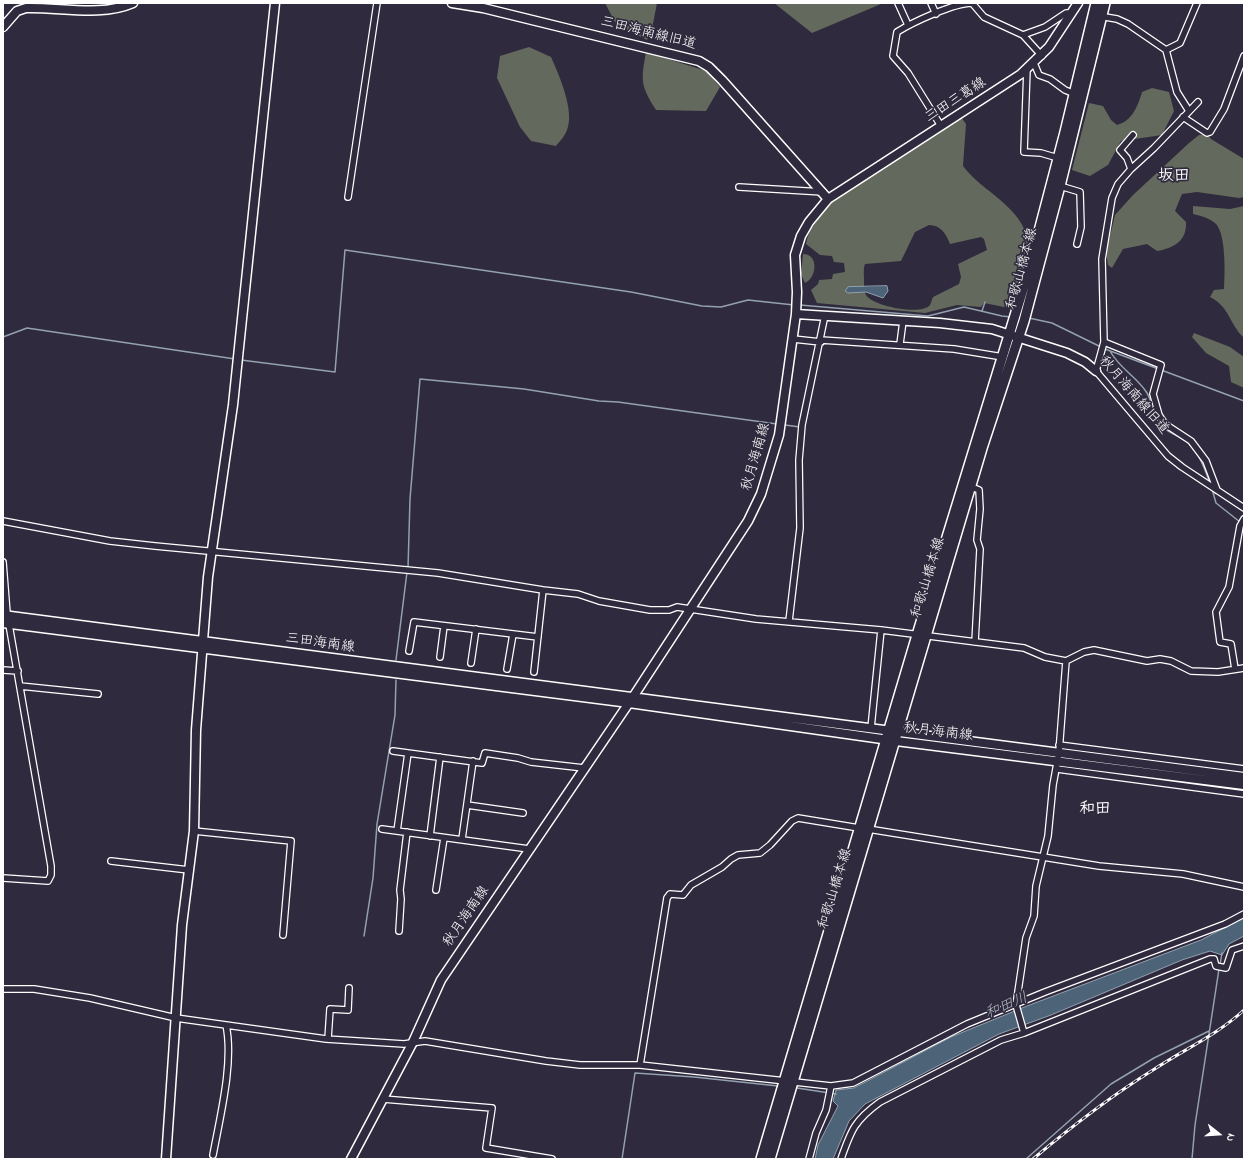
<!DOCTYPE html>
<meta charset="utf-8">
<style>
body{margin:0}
#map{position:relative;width:1247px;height:1162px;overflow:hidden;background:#2f2a3d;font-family:"Indie Flower",sans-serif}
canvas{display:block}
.frame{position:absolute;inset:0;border:4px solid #fff;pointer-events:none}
.north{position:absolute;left:1199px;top:1114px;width:40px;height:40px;-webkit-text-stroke:3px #2f2a3d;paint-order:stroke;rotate:107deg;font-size:11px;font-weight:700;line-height:16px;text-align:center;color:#fff}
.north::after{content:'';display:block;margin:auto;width:14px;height:18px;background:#fff;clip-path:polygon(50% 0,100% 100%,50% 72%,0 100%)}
</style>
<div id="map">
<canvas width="1247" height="1162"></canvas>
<div class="frame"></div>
<div class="north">N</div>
</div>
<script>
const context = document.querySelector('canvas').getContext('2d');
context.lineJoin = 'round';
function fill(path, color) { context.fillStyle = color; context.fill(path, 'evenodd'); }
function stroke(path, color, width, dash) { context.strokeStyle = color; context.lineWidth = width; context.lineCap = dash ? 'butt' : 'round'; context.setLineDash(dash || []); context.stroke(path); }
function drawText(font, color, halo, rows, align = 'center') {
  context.font = font + ' "Indie Flower","Klee One",sans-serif'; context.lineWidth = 3.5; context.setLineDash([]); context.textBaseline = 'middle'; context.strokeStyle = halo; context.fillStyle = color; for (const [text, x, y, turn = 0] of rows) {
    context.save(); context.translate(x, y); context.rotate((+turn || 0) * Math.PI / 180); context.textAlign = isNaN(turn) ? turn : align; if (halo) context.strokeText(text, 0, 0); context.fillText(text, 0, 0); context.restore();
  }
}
fill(new Path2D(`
 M 605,3 L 657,3 L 652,29 L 647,40 L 616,24 Z
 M 774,3 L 880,3 L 881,4 L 812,33 Z
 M 529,47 L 551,57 C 559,75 575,111 567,130 C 565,136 560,141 556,146 L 531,141 L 520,127 L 497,78 L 500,56 Z
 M 646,52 L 706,71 L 720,87 L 706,111 L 656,110 C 640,85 641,80 646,52 Z
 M 1152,88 L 1169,92 L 1174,111 L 1162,135 L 1121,141 L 1108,165 L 1090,176 L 1072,170 L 1089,103 L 1103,106 L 1111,120 L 1117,125 C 1132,121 1138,106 1142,92 Z
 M 961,117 L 966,124 L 963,166 C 982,192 1024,207 1028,243 L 1011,307 L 1009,308 L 984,303 L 981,307 L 957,305 L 925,313 L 817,303 L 811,290 L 818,284 L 819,280 L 832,279 L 833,274 L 845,272 L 844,263 L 834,262 L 832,256 L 820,255 L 806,244 C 808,229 824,211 834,200 ZM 929,225 C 941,225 946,234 950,244 L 981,237 L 984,239 L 987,250 L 958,264 L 961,277 L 959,284 L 933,297 C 932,299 931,303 930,305 C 921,316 872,306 866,295 C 864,291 864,284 864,279 C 864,274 863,269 865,264 L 901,261 L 915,232 Z
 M 1207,134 L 1211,139 L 1244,159 L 1244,197 L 1239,198 L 1197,192 L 1182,194 L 1175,211 L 1186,222 C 1187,241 1174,248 1157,251 L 1147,244 L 1123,249 L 1112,268 L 1108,265 L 1106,253 L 1115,215 L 1133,195 L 1189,143 L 1199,135 Z
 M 1193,206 L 1230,209 L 1244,206 L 1244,338 C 1229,324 1230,307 1210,297 L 1214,290 L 1224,289 C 1225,273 1226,235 1216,224 C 1210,218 1201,216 1193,214 Z
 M 803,254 C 819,254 817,278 805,283 L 801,274 Z
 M 1194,333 L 1230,347 L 1244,357 L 1244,388 L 1231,382 L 1229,366 L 1206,353 L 1192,337 Z`), '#63695c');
const water = new Path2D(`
 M 887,286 L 888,291 L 883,298 L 866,292 L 848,293 L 845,291 L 848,287 Z
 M 1244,918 L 1244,936 L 1229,944 L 1222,955 L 1210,951 L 1182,960 L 1051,1015 L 999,1034 L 865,1104 L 849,1121 L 833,1159 L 815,1159 L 818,1145 L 838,1106 L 833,1101 L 836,1090 L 854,1088 L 951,1037 L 1027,1006 L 1201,940 Z`);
fill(water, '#4d6378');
stroke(water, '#94a1ae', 1);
stroke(new Path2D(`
 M 800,305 L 928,316 L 964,307 L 1002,316 L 1011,317
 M 982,311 L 985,302
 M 1029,318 L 1052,323 L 1101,347
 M 3,337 L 27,328 L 235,359
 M 1105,349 L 1244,401
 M 1110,351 C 1119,368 1137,377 1147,393 C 1153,403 1153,417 1162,426 C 1169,434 1181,436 1188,443 C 1199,452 1205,470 1210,483
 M 241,360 L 335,372 L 345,250 L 631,292 L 702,306 L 721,307 L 748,300 L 794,305
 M 785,425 L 800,427
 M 1212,489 L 1216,503 L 1240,522
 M 408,568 L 410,499 L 420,379 L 524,389 L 599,401 L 618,402 L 777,424
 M 396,660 L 407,572
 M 364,936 L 373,878 L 377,824 L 395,715 L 396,680
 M 1220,965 L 1222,953
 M 797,1088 L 836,1094
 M 622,1159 L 635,1073 L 694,1077 L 778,1086
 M 1026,1159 L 1111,1084 L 1154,1058 L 1209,1031
 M 1192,1159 L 1195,1125 L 1219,969`), '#94a1ae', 1.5);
const street = new Path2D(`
 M 898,3 L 908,25
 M 931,3 L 936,14
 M 1099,16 L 1117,19 L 1128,24 L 1166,50 L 1177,92 L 1189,111
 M 1023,35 L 1045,27 L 1066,13 L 1071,13
 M 1166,50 L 1180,43 L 1197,3
 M 1034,63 L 1039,75 L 1050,79 L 1065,90 L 1075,94
 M 1027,69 L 1024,152 L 1041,153 L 1058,158
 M 1198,102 L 1154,148 L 1131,169 L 1118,184 L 1112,198 L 1102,259 L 1104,342 L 1096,371 L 1168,456 L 1182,467 L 1244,508
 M 1183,117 L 1207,133 L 1210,132 L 1224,109 L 1244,56
 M 941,126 L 908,73 L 893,56 L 897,32 C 913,22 954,3 972,3 L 984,17 L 1023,35 L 1042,56
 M 1131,169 L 1127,158 L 1120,150 L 1133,135
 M 1060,186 L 1080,192 L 1081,227 L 1077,244
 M 739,187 L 823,192
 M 348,197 L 377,3
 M 793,339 L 821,342
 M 821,340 L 954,349 L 1003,357
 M 1104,342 L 1161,365 L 1153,394 L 1159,415 L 1165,424 L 1191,441 L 1206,461 L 1217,490
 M 900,344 L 903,321
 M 969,486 L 979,490 L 980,509 L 977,540 L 980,549 L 975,642
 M 3,521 L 110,541 L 155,546 L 438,573 L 543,590 L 578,594 L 599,601 L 650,610 L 669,610 L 677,607 L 756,619 L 881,630 L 1024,648 L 1045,657 L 1066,661 L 1084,652 L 1094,650 L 1147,661 L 1160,659 L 1171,661 L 1191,671 L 1218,672 L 1244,668
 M 3,562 L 7,613 L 51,866 L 51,875 L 48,881 L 3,878
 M 789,621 L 800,528 L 799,460 L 802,425 L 825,315
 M 409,651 L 414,622 L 538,637
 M 440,657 L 444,626
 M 471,663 L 476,629
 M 507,669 L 513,634
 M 1235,669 L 1231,644 L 1220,642 L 1216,612 L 1229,587 L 1240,526 L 1244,519
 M 3,670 L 18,671
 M 534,672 L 543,590
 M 20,686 L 98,694
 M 871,728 L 881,630
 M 1059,745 L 1244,769
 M 393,751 L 482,763 L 485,753 L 518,758 L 531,762 L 584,768
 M 1057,769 L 1244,794
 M 467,805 L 523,813
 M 382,829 L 529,849
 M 868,829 L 1099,866 L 1183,874 L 1244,887
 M 194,831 L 291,841 L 283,935
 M 397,831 L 408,753
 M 430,836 L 440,757
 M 462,839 L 473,761
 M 111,861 L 189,870
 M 436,890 L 444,838
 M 399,931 L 401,899 L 400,890 L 407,832
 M 3,989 L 34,989 L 90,998 L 176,1018 L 326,1039 L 404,1044 L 425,1041 L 546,1061 L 580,1065 L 640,1065 L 831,1086 L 853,1083 L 967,1024 L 1045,992 L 1225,924 L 1244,914
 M 1024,1033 L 1210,959 L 1214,959 L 1216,966 L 1226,968 L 1232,950 L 1244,946
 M 328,1039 L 330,1009 L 348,1010 L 349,988
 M 640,1065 L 667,898 L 670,894 L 683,895 L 691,885 L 722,867 L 731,859 L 738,855 L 760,853 L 770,845 L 792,821 L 798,818 L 859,828
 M 383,1099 L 492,1108 L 486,1148 L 552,1159
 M 213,1155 C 220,1117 234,1062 226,1025
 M 809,1159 L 816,1133 L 826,1110 L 831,1086
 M 841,1159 C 851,1130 855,1120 880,1102 L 1001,1040 L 1024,1033 L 1016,1005 L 1026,938 L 1034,916 L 1036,886 L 1048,836 L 1053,785 L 1059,752 L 1066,661`);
const secondary = new Path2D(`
 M 452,3 L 483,8 L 699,61 L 709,67 L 722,80 L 828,199
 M 3,27 L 17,11 L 26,8 C 61,7 101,17 133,3
 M 796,314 L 940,323 L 992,329 L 1067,353 L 1085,362 L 1096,371
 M 3,615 L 1244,777
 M 3,623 L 629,703 L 896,741 L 1244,785
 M 166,1159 L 182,925 L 194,831 L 196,730 L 208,577 L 233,405 L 275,3
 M 351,1159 L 413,1042 L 441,980 L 633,697 L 748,521 L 761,494 L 779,435 L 796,314 L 797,292 L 795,255 L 801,236 L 809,222 L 828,199 L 1021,74 L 1049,47 L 1078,3`);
const primary = new Path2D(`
 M 761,1159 L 917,635 L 1028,273 L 1065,132 L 1096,3
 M 770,1159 L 983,445 L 1024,321 L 1060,186 L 1105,3`);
stroke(street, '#fff', 8);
stroke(secondary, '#fff', 11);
stroke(primary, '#fff', 12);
stroke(street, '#2f2a3d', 5.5);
stroke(secondary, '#2f2a3d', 8);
stroke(primary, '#2f2a3d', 9);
const rail = new Path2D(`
 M 1033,1159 C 1071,1127 1111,1096 1153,1070 C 1183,1050 1217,1035 1244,1010`);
stroke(rail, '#fff', 3);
stroke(rail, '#2f2a3d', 1.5, [4.5]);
drawText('14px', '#fff', '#2f2a3d', [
 ["三田海南線旧道",648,34,14],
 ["三田三葛線",956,101,-33],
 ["和歌山橋本線",1023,269,-75],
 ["秋月海南線旧道",1133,396,49],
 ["秋月海南線",757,457,-74],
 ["和歌山橋本線",929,578,-73],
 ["三田海南線",320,644,8],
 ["秋月海南線",938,733,7],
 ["和歌山橋本線",836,889,-73],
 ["秋月海南線",467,917,-56]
]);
drawText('italic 15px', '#afb9c2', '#2f2a3d', [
 ["和田川",1007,1007,-23]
]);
drawText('bold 16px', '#fff', '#2f2a3d', [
 ["坂田",1174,177],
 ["和田",1095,810]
]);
</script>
